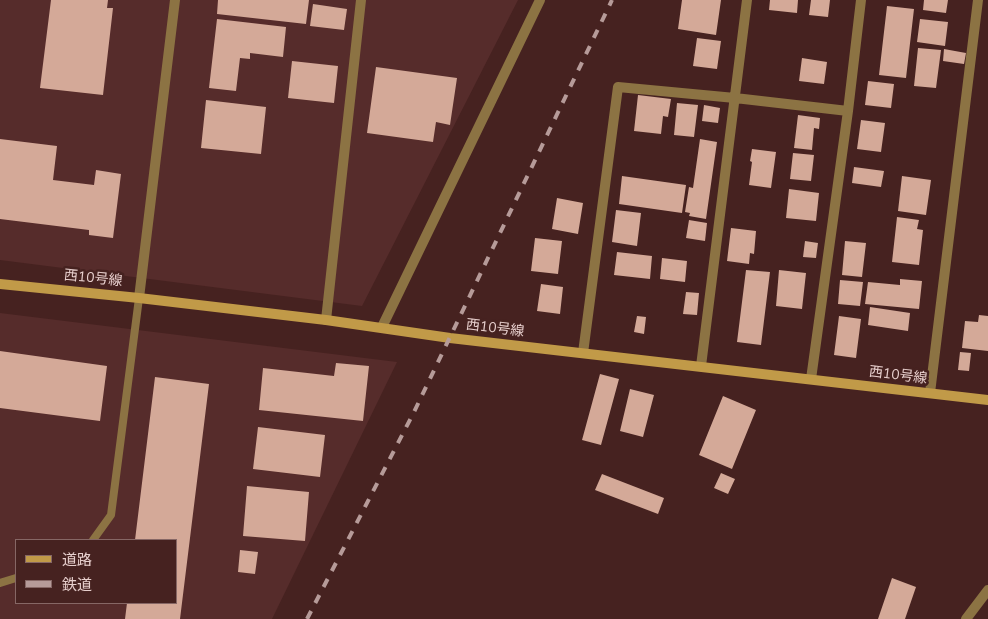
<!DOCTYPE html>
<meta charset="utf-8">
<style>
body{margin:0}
#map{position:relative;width:988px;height:619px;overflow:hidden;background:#462220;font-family:"Nunito Sans","Noto Sans JP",sans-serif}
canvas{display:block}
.legend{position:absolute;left:15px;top:539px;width:162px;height:65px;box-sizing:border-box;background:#462220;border:1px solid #866765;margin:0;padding:6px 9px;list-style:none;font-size:15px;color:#e7cfcd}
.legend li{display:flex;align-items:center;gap:10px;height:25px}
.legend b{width:25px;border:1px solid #866765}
</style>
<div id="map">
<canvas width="988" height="619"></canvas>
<ul class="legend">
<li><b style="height:6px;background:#c19a48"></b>道路</li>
<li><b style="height:6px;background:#b69b99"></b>鉄道</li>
</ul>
</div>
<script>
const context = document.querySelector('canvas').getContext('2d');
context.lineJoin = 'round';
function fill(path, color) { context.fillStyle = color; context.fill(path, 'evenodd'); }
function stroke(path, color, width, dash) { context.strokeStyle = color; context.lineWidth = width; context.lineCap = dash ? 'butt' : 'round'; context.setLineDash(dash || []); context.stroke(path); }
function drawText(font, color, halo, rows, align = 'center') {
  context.font = font + ' "Nunito Sans","Noto Sans JP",sans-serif'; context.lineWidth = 5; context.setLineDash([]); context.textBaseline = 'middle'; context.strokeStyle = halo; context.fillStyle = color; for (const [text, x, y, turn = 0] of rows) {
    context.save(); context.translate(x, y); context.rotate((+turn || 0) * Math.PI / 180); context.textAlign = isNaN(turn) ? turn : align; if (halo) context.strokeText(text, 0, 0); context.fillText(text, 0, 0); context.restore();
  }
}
fill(new Path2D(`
 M 0,0 L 518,0 L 362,306 L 0,260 Z
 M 0,313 L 397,362 L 272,619 L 0,619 ZM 16,540 L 176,540 L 176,603 L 16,603 Z`), '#562c2b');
fill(new Path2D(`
 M 51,0 L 108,0 L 107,8 L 113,8 L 103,95 L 40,88 Z
 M 218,0 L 309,0 L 306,24 L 217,14 Z
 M 682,0 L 721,0 L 716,35 L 678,29 Z
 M 770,0 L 798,0 L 797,13 L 769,10 Z
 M 811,0 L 830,0 L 828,17 L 809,15 Z
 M 924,0 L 948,0 L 946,13 L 923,10 Z
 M 313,4 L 347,9 L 344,30 L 310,26 Z
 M 887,6 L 914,9 L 906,78 L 879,75 Z
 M 217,19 L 286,27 L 283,57 L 250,53 L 250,59 L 240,58 L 236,91 L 209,88 Z
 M 920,19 L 948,22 L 945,46 L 917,42 Z
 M 697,38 L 721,41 L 717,69 L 693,66 Z
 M 918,48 L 941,50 L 936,88 L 914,86 Z
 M 944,49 L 966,53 L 964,64 L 943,61 Z
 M 802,58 L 827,62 L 824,84 L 799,81 Z
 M 292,61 L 338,66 L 334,103 L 288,98 Z
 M 376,67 L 457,78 L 450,125 L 436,122 L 433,142 L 367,133 Z
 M 868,81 L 894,84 L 891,108 L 865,105 Z
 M 638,95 L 671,99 L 668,117 L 663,116 L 661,134 L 634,131 Z
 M 206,100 L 266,107 L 261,154 L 201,148 Z
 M 677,103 L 698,105 L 694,137 L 674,135 Z
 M 704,105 L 720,108 L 718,123 L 702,121 Z
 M 798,115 L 820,118 L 819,129 L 814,128 L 812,150 L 794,148 Z
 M 861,120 L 885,123 L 881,152 L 857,149 Z
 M 0,139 L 57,146 L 53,180 L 94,185 L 96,170 L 121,174 L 113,238 L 89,235 L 89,230 L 0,219 Z
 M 700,139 L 717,142 L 706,219 L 689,216 L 690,213 L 685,212 L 689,187 L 693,188 Z
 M 752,149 L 776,152 L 771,188 L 749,185 L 752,162 L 750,161 Z
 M 793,153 L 814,155 L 811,181 L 790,179 Z
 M 854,167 L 884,171 L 881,187 L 852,183 Z
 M 622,176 L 686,185 L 682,213 L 619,204 Z
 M 902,176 L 931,180 L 926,215 L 898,211 Z
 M 789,189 L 819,193 L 816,221 L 786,218 Z
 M 557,198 L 583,203 L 578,234 L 552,229 Z
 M 616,210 L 641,213 L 637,246 L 612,242 Z
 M 897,217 L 919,220 L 917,229 L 923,230 L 919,265 L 892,262 Z
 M 689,220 L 707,223 L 705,241 L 686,238 Z
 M 731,228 L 756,231 L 754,254 L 750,253 L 749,264 L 727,261 Z
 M 535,238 L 562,241 L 558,274 L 531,271 Z
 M 805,241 L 818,243 L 816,258 L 803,257 Z
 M 845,241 L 866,243 L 862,277 L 842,275 Z
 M 617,252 L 652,256 L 650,279 L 614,275 Z
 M 662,258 L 687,261 L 685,282 L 660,279 Z
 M 746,270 L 770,272 L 761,345 L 737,342 Z
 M 779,270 L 806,273 L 802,309 L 776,306 Z
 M 900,279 L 922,281 L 919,309 L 865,304 L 868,282 L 900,285 Z
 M 840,280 L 863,282 L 860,306 L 838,304 Z
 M 541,284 L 563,287 L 560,314 L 537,311 Z
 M 686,292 L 699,293 L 697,315 L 683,314 Z
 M 870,307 L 910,313 L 908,331 L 868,325 Z
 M 979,315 L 988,316 L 988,351 L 962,348 L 965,321 L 978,322 Z
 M 637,316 L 646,317 L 644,334 L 634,332 Z
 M 839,316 L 861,319 L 856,358 L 834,355 Z
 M 0,351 L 107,366 L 100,421 L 0,408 Z
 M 960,352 L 971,353 L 969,371 L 958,370 Z
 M 336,363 L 369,366 L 363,421 L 259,410 L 263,368 L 334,376 Z
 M 600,374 L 619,379 L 601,445 L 582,440 Z
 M 155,377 L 209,384 L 180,619 L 125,619 L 127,603 L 176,603 L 176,540 L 135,540 Z
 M 630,389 L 654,395 L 643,437 L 620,431 Z
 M 723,396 L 756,410 L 732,469 L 699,455 Z
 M 258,427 L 325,435 L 320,477 L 253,469 Z
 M 721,473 L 735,479 L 728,494 L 714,488 Z
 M 602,474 L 664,498 L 658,514 L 595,490 Z
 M 247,486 L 309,492 L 305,541 L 243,536 Z
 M 240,550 L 258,552 L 255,574 L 238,572 Z
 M 892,578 L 916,587 L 905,619 L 878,619 Z`), '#d4a998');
stroke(new Path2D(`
 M 93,540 L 111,515 L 139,298
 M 0,583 L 16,578`), '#8c7343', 8);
stroke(new Path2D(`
 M 139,298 L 175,0
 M 326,320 L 361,0
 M 382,327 L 540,0
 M 583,353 L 618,87 L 735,98 L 848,111
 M 701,366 L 747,0
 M 811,379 L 848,111 L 861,0
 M 930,393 L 978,0
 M 966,619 L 988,590`), '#8c7343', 10);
stroke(new Path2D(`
 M 0,284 L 139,298 L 326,320 L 450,338 L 988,400`), '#c19a48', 10);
stroke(new Path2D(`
 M 307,619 L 414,412 L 612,0`), '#b69b99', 4, [9, 9]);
drawText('14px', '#e7cfcd', '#462220', [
 ["西10号線",93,279,6],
 ["西10号線",495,329,7],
 ["西10号線",898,376,7]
]);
</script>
